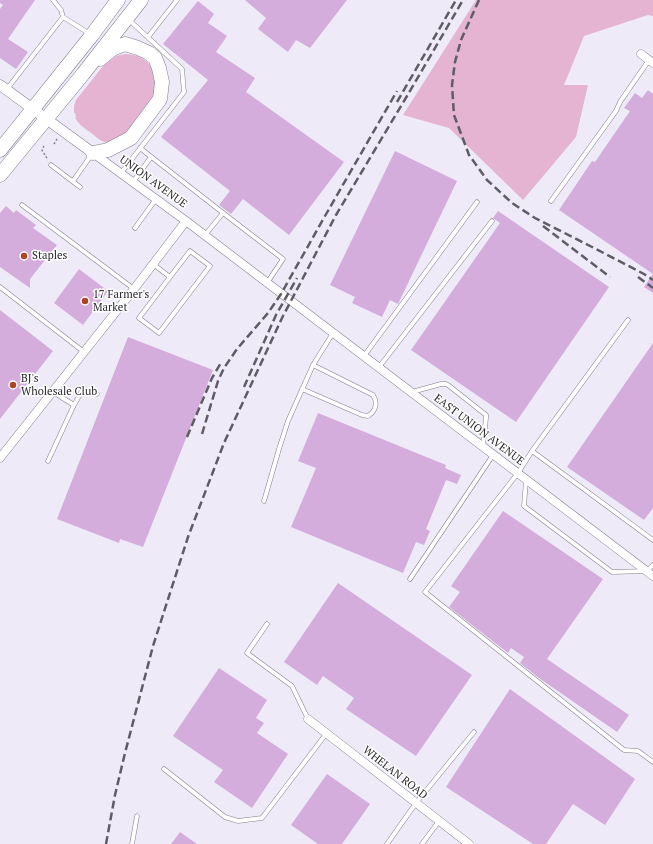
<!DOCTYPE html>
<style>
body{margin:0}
canvas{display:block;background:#efeaf8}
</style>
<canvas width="653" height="844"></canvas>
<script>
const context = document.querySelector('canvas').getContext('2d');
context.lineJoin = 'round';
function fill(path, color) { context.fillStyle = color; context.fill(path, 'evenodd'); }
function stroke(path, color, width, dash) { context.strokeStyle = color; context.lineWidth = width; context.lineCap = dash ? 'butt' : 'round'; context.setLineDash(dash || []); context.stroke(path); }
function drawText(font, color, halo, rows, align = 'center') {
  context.font = font + ' "PT Serif",serif'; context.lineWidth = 3; context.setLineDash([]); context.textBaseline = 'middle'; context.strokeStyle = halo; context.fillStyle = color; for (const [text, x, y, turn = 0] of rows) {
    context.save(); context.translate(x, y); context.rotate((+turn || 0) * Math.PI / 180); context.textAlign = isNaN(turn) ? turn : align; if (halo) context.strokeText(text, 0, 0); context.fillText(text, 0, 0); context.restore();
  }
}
fill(new Path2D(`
 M 476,0 L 653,0 L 653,16 L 648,15 L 584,36 L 564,85 L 588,85 L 576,137 L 523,200 L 449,128 L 403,115 Z
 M 126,54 C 149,55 162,74 154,96 C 153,100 128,134 125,136 C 122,138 113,143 108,143 C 101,142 95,136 90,132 C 84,128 78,124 75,117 L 76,117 L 75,113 L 74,113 L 74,106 L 76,100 L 103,66 L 112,59 L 116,56 Z`), '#e5b4d3');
fill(new Path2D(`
 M 0,0 L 35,0 L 8,39 L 28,52 L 16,69 L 0,58 L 0,9 L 3,5 L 0,3 Z
 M 245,0 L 347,0 L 310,48 L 296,40 L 288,52 L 258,29 L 266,18 Z
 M 198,1 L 214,14 L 208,23 L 227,36 L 216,52 L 255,78 L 246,92 L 344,162 L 289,235 L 243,199 L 231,214 L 219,205 L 230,191 L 161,137 L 208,80 L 163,44 Z
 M 648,90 L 653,94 L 653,293 L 644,287 L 653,274 L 559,210 L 592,161 L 595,162 L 630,111 L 624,108 L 635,93 L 642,98 Z
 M 395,151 L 457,181 L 398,304 L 390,300 L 382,317 L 352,303 L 355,297 L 330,285 Z
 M 6,206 L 14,213 L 16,210 L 36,225 L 33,228 L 57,245 L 30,279 L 30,288 L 0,267 L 0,213 Z
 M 498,211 L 609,287 L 516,422 L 411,350 L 500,223 L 493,218 Z
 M 79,269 L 108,291 L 83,325 L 54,303 Z
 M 0,310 L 53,351 L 0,419 Z
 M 128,337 L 213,370 L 143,547 L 120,539 L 119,543 L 57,519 Z
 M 653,343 L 653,508 L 644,520 L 567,467 Z
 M 318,413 L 446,465 L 445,468 L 461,475 L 457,484 L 446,480 L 426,529 L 430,531 L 424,545 L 416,542 L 403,573 L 291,527 L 316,468 L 298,461 Z
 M 503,511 L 603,579 L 547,659 L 629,715 L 617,732 L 539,678 L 520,663 L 524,657 L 511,648 L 508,653 L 449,607 L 460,592 L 451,586 Z
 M 338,583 L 472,675 L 416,756 L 346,709 L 354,698 L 323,676 L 317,685 L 284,662 Z
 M 219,668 L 267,700 L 256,718 L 264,723 L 257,733 L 288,754 L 252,808 L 214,782 L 223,770 L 173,736 Z
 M 510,689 L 635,779 L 605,825 L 573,804 L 546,844 L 533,844 L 446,787 Z
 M 327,774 L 370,804 L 342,844 L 318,844 L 291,825 Z
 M 180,832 L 197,844 L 171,844 Z`), '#d4addc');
const service = new Path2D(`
 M 53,0 L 61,10 L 63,17
 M 148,37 L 177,0
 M 7,89 L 63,17 L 90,34
 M 140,148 L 227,216 L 283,259 L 267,283
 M 51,165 L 80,187
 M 121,173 L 184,92 L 182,69 L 128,19
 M 73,181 L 92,154
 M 133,182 L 151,157
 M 551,201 L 616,111 L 620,102 L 649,60
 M 22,205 L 134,289
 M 135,228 L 156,199
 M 205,235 L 223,213
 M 153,264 L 170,277 L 190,251 L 210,266 L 159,333 L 139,318 L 170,277
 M 0,287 L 84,352
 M 628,320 L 532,451 L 653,540
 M 364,356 L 477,202
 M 379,367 L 492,221
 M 302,389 L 362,415 L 368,416 C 376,411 378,403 373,395 L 313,365
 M 412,392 L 441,384 L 446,384 L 448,385 L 486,415 L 486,418 L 483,446
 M 74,405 L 83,389 L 97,394
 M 532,451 L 518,473 L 425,592 L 624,750 L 638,751 L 653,762
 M 48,461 L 74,405 L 53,392
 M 526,480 L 524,506 L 612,572 L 647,571 L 653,565
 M 264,501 L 279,449 L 288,421 L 313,365 L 333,333
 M 410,579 L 493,455
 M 267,624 L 247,653 L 292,686 L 308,719
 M 164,769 L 225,817 L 238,821 L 262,818 L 326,734
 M 132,844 L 137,816
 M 387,844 L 416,803 L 474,732
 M 422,844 L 439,821`);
const minor = new Path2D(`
 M 641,54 L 653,63
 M 93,153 L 186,221 L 653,576
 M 0,458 L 134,289 L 186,221
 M 308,719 L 469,844`);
const tertiary = new Path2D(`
 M 0,85 L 93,153`);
const trunk = new Path2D(`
 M 0,150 L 92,35 L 118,0
 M 93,153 L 108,150 L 131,138 L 160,99 L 162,82 L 159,68 L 155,58 L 149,53 L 138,48 L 125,44 L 112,49 L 100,59
 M 0,175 L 83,74 L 141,0`);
stroke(service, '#827e8b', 5);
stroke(minor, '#827e8b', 9);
stroke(tertiary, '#827e8b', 11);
stroke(trunk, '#827e8b', 15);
stroke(new Path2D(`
 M 54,144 L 57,139
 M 44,146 L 42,150 L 48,160`), '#83808a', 1.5, [2, 2]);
stroke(service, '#fff', 4);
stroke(minor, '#fff', 8);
stroke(tertiary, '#fff', 10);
stroke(trunk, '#fff', 14);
stroke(new Path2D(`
 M 479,0 L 461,40 L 455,62 L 452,85 L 454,115 L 469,155 L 487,180 L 512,203 L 535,218 L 596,249 L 644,274 L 653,280
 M 397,102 L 456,0
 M 543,226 L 610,277
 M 638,277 L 653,288
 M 244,387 L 276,315 L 297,278
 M 202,434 L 218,381 L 224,368 L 237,349 L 268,313 L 281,294 L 325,216 L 397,91
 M 187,437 L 212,378 L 222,361
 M 106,844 L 115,795 L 125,753 L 153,646 L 188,537 L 224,443 L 282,318 L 336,215 L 407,96 L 463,0`), '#5e5c64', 2.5, [8, 4]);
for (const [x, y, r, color] of [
 [24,256,4,"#ae4623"],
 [85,301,4,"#ae4623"],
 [13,385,4,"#ae4623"]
]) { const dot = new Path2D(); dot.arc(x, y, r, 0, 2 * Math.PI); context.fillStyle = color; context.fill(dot); stroke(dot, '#fff', 1.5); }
drawText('11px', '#28262c', '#fff', [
 ["UNION AVENUE",153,182,36],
 ["EAST UNION AVENUE",479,430,37],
 ["WHELAN ROAD",395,773,38]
]);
drawText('11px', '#28262c', '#fff', [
 ["Staples",32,256],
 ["17 Farmer's",93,295],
 ["Market",93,308],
 ["BJ's",21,379],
 ["Wholesale Club",21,392]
], 'left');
</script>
